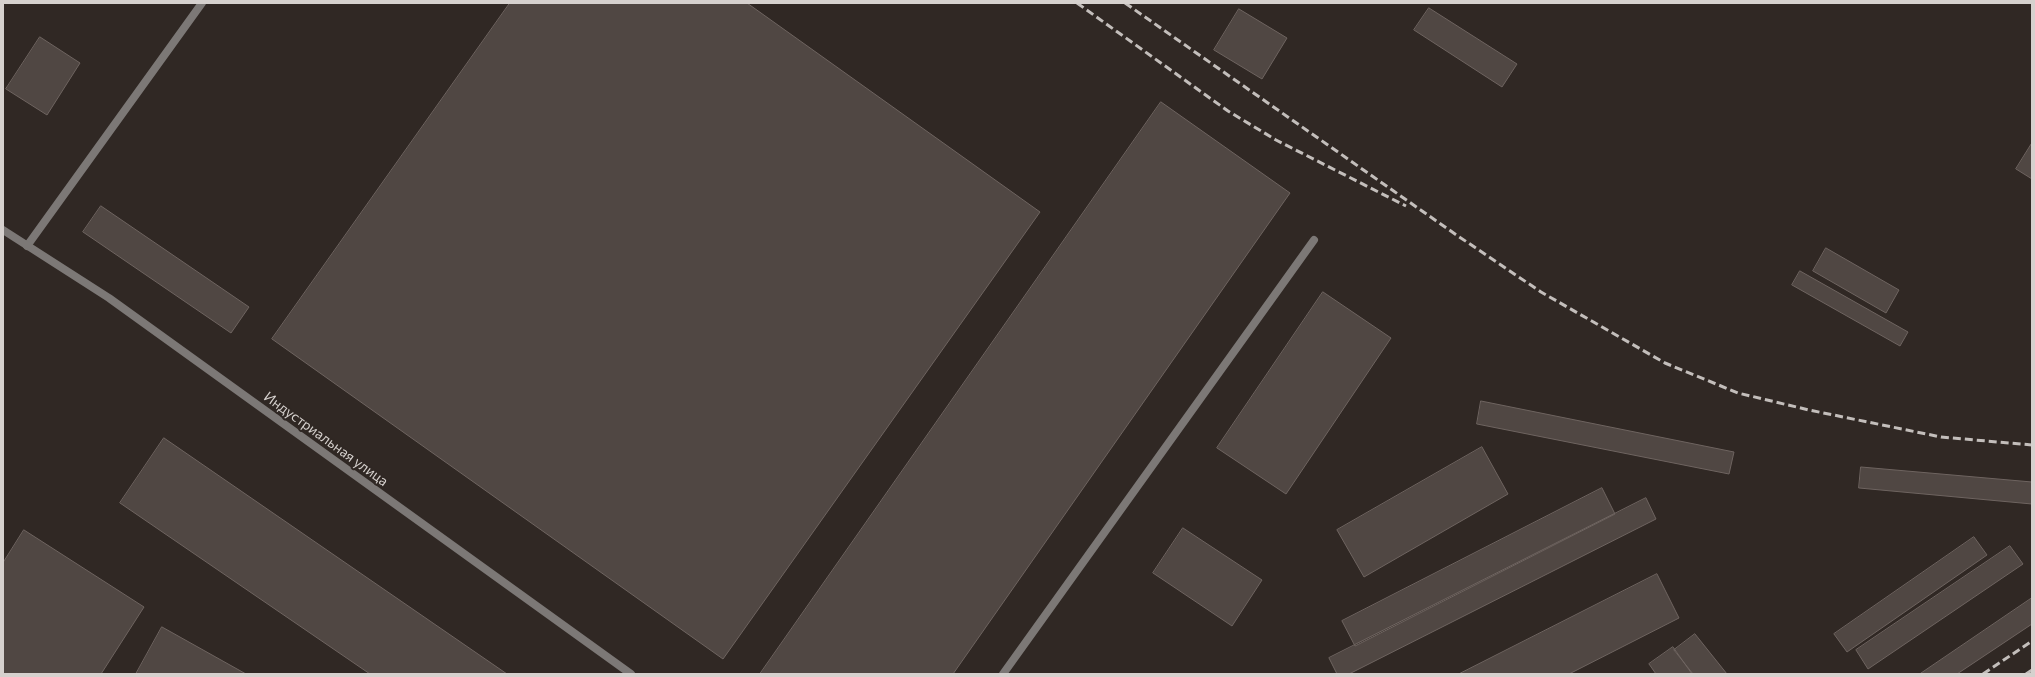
<!DOCTYPE html>
<meta charset="utf-8">
<style>
body{margin:0}
#map{position:relative;width:2035px;height:677px;overflow:hidden;background:#302824;font-family:Commissioner,sans-serif}
canvas{display:block}
.frame{position:absolute;inset:0;border:4px solid #d6d1ce;pointer-events:none}
</style>
<div id="map">
<canvas width="2035" height="677"></canvas>
<div class="frame"></div>
</div>
<script>
const context = document.querySelector('canvas').getContext('2d');
context.lineJoin = 'round';
function fill(path, color) { context.fillStyle = color; context.fill(path, 'evenodd'); }
function stroke(path, color, width, dash) { context.strokeStyle = color; context.lineWidth = width; context.lineCap = dash ? 'butt' : 'round'; context.setLineDash(dash || []); context.stroke(path); }
function drawText(font, color, halo, rows, align = 'center') {
  context.font = font + ' Commissioner,sans-serif'; context.lineWidth = 4; context.setLineDash([]); context.textBaseline = 'middle'; context.strokeStyle = halo; context.fillStyle = color; for (const [text, x, y, turn = 0] of rows) {
    context.save(); context.translate(x, y); context.rotate((+turn || 0) * Math.PI / 180); context.textAlign = isNaN(turn) ? turn : align; if (halo) context.strokeText(text, 0, 0); context.fillText(text, 0, 0); context.restore();
  }
}
const building = new Path2D(`
 M 510,3 L 747,3 L 1040,212 L 723,659 L 272,339 Z
 M 1429,8 L 1517,64 L 1502,87 L 1414,30 Z
 M 1239,9 L 1287,38 L 1262,79 L 1214,50 Z
 M 40,37 L 80,63 L 47,115 L 6,89 Z
 M 1161,102 L 1290,193 L 953,674 L 760,674 Z
 M 2032,143 L 2032,179 L 2016,169 Z
 M 101,206 L 249,307 L 231,333 L 83,232 Z
 M 1826,248 L 1899,290 L 1886,313 L 1813,271 Z
 M 1800,271 L 1908,332 L 1900,346 L 1792,285 Z
 M 1323,292 L 1391,338 L 1286,494 L 1217,448 Z
 M 1481,401 L 1734,452 L 1729,474 L 1477,424 Z
 M 164,438 L 507,674 L 370,674 L 120,503 Z
 M 1482,447 L 1508,494 L 1364,577 L 1337,530 Z
 M 1861,467 L 2032,482 L 2032,504 L 1859,488 Z
 M 1602,488 L 1615,514 L 1355,646 L 1342,621 Z
 M 1646,498 L 1656,519 L 1349,674 L 1337,674 L 1329,658 Z
 M 1183,528 L 1262,580 L 1232,626 L 1153,573 Z
 M 24,530 L 144,607 L 101,674 L 3,674 L 3,563 Z
 M 1974,537 L 1987,555 L 1847,652 L 1834,634 Z
 M 2010,546 L 2023,564 L 1868,669 L 1856,650 Z
 M 1657,574 L 1679,618 L 1569,674 L 1459,674 Z
 M 2032,598 L 2032,624 L 1957,674 L 1920,674 Z
 M 162,627 L 246,674 L 136,674 Z
 M 1695,634 L 1727,674 L 1693,674 L 1674,650 Z
 M 1673,647 L 1692,674 L 1656,674 L 1649,664 Z`);
fill(building, '#504743');
stroke(building, '#6e6460', 1);
stroke(new Path2D(`
 M 27,246 L 202,3
 M 1003,674 L 1314,240`), '#7c7876', 8);
stroke(new Path2D(`
 M 3,230 L 109,298 L 631,674`), '#7c7876', 8);
stroke(new Path2D(`
 M 1077,3 L 1228,111 L 1276,140 L 1406,206
 M 1125,3 L 1455,234 L 1541,292 L 1665,363 L 1738,393 L 1809,410 L 1941,437 L 2032,445
 M 1983,674 L 2032,641
 M 2026,674 L 2032,670`), '#c3bebb', 3, [8, 4]);
drawText('14px', '#d6d1ce', '#302824', [
 ["Индустриальная улица",326,439,36]
]);
</script>
